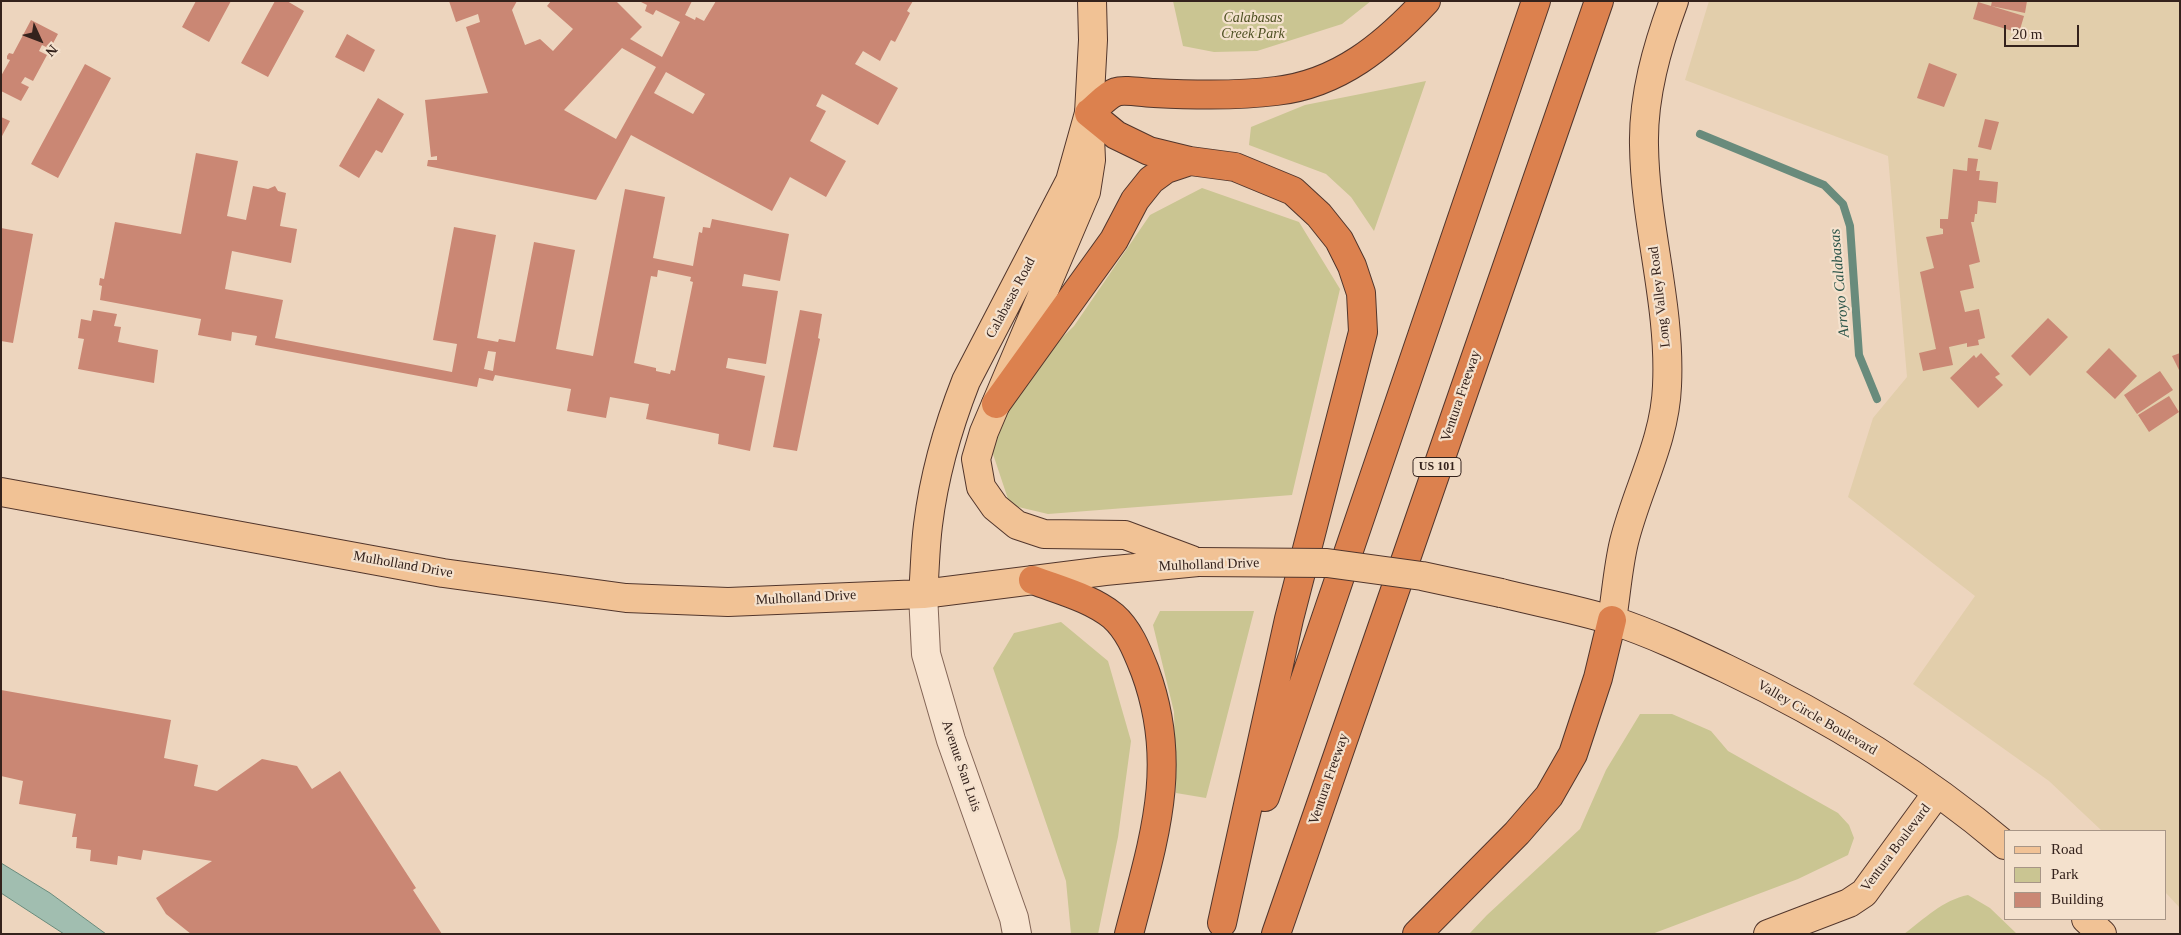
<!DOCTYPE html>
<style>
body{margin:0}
#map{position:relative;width:2181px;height:935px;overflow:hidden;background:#edd5be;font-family:"Times New Roman",serif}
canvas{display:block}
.frame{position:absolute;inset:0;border:2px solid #34221c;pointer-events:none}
.legend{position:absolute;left:2004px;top:830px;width:162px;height:90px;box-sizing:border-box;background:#f4e1cd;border:1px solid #a79586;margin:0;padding:6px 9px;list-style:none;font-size:15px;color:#34221c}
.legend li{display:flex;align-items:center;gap:10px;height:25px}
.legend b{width:25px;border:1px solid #a79586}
.north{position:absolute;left:15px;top:15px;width:50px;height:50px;-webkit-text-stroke:4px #f4e1cd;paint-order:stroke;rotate:133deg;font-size:14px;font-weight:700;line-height:20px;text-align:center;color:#34221c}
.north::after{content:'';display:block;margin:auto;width:18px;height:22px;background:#34221c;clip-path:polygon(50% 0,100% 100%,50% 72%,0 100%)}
.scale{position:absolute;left:2004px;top:25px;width:75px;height:22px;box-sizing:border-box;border:2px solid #34221c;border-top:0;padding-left:6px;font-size:15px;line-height:18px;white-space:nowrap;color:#34221c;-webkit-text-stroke:4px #f4e1cd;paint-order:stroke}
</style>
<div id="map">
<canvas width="2181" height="935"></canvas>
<div class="frame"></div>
<ul class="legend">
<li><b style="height:6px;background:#f1c295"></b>Road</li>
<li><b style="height:14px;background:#cac592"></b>Park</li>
<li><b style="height:14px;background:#ca8774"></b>Building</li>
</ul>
<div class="north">N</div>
<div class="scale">20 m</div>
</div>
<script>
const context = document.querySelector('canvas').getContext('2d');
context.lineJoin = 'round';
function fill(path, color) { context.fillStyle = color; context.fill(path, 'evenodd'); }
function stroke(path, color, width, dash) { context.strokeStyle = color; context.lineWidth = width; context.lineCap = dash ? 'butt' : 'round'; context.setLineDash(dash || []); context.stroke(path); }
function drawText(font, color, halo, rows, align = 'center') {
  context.font = font + ' "Times New Roman",serif'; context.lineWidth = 4.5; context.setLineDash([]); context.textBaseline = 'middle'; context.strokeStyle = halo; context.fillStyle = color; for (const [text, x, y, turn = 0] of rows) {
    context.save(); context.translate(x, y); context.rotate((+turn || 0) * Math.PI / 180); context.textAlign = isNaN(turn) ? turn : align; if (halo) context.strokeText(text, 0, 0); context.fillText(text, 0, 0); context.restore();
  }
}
fill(new Path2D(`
 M 1709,1 L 2180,1 L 2180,908 L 2165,892 L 2165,831 L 2102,831 L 2049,781 L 1913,684 L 1975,596 L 1848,497 L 1873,418 L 1907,377 L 1888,156 L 1685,80 Z`), '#e2ceab');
fill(new Path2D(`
 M 1173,1 L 1371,1 L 1342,24 L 1257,51 L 1214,52 L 1183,46 Z
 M 1426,81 L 1374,231 L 1351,197 L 1326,174 L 1249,145 L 1251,127 L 1305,105 Z
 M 1202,188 L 1299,222 L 1340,289 L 1292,495 L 1048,514 L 1010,505 L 990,445 L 1029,370 L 1074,326 L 1150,215 Z
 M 1160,611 L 1254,611 L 1206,798 L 1176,793 L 1174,712 L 1153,625 Z
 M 1061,622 L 1108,661 L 1131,741 L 1118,837 L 1098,934 L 1071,934 L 1066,881 L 993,668 L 1014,633 Z
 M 1640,714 L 1672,714 L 1711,731 L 1728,751 L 1838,813 L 1849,825 L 1854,838 L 1848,855 L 1798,879 L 1652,934 L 1469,934 L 1487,915 L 1580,829 L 1606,770 Z
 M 1968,895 L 1990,908 L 2017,934 L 1904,934 C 1924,919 1943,900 1968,895 Z`), '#cac592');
const water = new Path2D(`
 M 1,863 L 50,893 L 106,934 L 64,934 L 1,893 Z`);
fill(water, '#a1beb0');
stroke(water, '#698b7c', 1);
stroke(new Path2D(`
 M 1700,134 L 1824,185 L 1843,204 L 1850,226 L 1859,355 L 1877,399`), '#698b7c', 8);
fill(new Path2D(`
 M 196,1 L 231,1 L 209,42 L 182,27 Z
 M 275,1 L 287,1 L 304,11 L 268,77 L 241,63 Z
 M 449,1 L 517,1 L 512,10 L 525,45 L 540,39 L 553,51 L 573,29 L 547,6 L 551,1 L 616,1 L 642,27 L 630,39 L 662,57 L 680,22 L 656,10 L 653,15 L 645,11 L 647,5 L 639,1 L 692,1 L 685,15 L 695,20 L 696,17 L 704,21 L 716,1 L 913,1 L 907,11 L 910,13 L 895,42 L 891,40 L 880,61 L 863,51 L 855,64 L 898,88 L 878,125 L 822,94 L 816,106 L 826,111 L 810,141 L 846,161 L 826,197 L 790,177 L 772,211 L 631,135 L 596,200 L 427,166 L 428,160 L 437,160 L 437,156 L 431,157 L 425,100 L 488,93 L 466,27 L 480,22 L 478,14 L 456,22 ZM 622,48 L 656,67 L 616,139 L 564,110 ZM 666,72 L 705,94 L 693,114 L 654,93 Z
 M 1992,1 L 2027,1 L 2025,13 L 1991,6 Z
 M 1978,2 L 2024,16 L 2019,33 L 1973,19 Z
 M 31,20 L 58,34 L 50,49 L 42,45 L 39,51 L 47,55 L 33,81 L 25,77 L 21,83 L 29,87 L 21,101 L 1,91 L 1,76 L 10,60 L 7,59 L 7,56 L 9,53 L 13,54 Z
 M 347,34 L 375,50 L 364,72 L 335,57 Z
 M 1929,63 L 1957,74 L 1944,107 L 1917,98 Z
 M 85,64 L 111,78 L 58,178 L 31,164 Z
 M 378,98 L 404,114 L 382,153 L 376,150 L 359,178 L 339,166 Z
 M 1,117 L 10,121 L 1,138 Z
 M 1985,119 L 1999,122 L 1991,150 L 1978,147 Z
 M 196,153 L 238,161 L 227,216 L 246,220 L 253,186 L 268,189 L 275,186 L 278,191 L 286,193 L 280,226 L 297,229 L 291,263 L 232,251 L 225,289 L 283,300 L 275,338 L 452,372 L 457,344 L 433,340 L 454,227 L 496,235 L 477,338 L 498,342 L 499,339 L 515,342 L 534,242 L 575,250 L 556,349 L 593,356 L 625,189 L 665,197 L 653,258 L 693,266 L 699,232 L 702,233 L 703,227 L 710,228 L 712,219 L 789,234 L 780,281 L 744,274 L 742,286 L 778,291 L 766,364 L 728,358 L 726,368 L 765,376 L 750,451 L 718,444 L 719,434 L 646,419 L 649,404 L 610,397 L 606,418 L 567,411 L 571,389 L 495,375 L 493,381 L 479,378 L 477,387 L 255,345 L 257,336 L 232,332 L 231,341 L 198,335 L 201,319 L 100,300 L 102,286 L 99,285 L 100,278 L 104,279 L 115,222 L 181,234 ZM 658,270 L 691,277 L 690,281 L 693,282 L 675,371 L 671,370 L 670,374 L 656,371 L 656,368 L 634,363 L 651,276 L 657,277 ZM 488,351 L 496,352 L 493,371 L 484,369 Z
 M 1968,158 L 1978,159 L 1976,171 L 1980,171 L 1979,180 L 1998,182 L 1996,203 L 1978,201 L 1977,214 L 1975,214 L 1974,222 L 1971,222 L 1980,262 L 1969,265 L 1974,288 L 1960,291 L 1965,312 L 1979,309 L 1985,338 L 1978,340 L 1979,345 L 1967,347 L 1967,343 L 1949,347 L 1953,365 L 1923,371 L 1919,353 L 1936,349 L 1920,272 L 1934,268 L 1926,237 L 1943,234 L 1943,229 L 1940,228 L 1940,219 L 1948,219 L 1953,169 L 1967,171 Z
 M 1,228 L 33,234 L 13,343 L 1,341 Z
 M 93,310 L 117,314 L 114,326 L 121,327 L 118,342 L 158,350 L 154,383 L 78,369 L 84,339 L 78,338 L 81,319 L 91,321 Z
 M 800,310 L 822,314 L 818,338 L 820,339 L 797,451 L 773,447 Z
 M 2048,318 L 2068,337 L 2030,376 L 2011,356 Z
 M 2109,348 L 2137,376 L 2115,399 L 2086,372 Z
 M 1981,353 L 2000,374 L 1995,377 L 2003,385 L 1978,408 L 1950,378 L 1974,355 L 1976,358 Z
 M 2180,353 L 2180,372 L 2172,356 Z
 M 2160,371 L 2173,390 L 2137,414 L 2124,395 Z
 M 2169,396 L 2179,412 L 2149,432 L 2138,415 Z
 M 1,690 L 171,720 L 164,758 L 198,765 L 194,786 L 217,791 L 262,759 L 297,766 L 312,789 L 340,771 L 416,888 L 413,890 L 442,934 L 191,934 L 166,914 L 156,898 L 212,861 L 143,850 L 141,860 L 118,856 L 117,865 L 90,861 L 91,850 L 76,848 L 77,837 L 72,837 L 76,814 L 19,804 L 23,781 L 1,776 Z`), '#ca8774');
const minor = new Path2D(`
 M 923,594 L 926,654 L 951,740 L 1014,918 L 1017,934`);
const major = new Path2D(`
 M 1089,113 L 1091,160 L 1086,192 L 984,432 L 976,459 L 981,487 L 995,507 L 1017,525 L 1044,534 L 1125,535 L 1192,560
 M 1,492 L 443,573 L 626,598 L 728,602 L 923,594 L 1105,571 L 1198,562
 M 1501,593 C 1537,602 1575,609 1611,620 C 1651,633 1689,651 1727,669 C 1826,716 1921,774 2005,845
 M 923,594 C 925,571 925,548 928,525 C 934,476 948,427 966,381 L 1070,181 L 1089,113 L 1093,40 L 1092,1
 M 1612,620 C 1616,595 1618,567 1624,542 C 1637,489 1665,441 1667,386 C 1671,305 1645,226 1644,145 C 1643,96 1657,47 1674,1
 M 2086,919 L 2102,934
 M 1768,934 L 1849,903 L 1864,893 L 1937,793`);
const highway = new Path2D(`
 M 996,404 L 1114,240 L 1135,200 L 1151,180 L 1166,169 L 1190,161
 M 1033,580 C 1059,590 1091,598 1113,616 C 1129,630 1137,651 1145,671 C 1180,766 1153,841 1129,934
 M 1265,797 L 1536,1
 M 1222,923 L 1289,619 L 1363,332 L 1361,293 L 1352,266 L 1339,240 L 1319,215 L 1293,191 L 1235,167 L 1190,161 L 1149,151 L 1116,135 L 1089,113 C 1097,107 1107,95 1116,92 C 1124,89 1146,93 1154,93 C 1193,95 1238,96 1276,91 C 1339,84 1385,45 1426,1
 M 1276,934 L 1599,1
 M 1417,934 L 1517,833 L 1549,796 L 1573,754 L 1598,678 L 1612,620`);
stroke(minor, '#846657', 30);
stroke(major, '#52362c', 30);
stroke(highway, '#52362c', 30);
stroke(minor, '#f8e4d0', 28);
stroke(major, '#f1c295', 28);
stroke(highway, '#dc814e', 28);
const majorBridge = new Path2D(`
 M 1198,562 L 1327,563 L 1422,576 L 1501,593`);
stroke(majorBridge, '#52362c', 30, []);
stroke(majorBridge, '#f1c295', 28);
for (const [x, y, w] of [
 [1437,467,48]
]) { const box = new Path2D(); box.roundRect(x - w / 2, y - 9.5, w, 19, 4); context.fillStyle = '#f4e1cd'; context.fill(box); stroke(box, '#34221c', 1); }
drawText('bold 12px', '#34221c', null, [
 ["US 101",1437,467]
]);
drawText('italic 14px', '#4e5022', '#f4e1cd', [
 ["Calabasas",1253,18],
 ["Creek Park",1253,34]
]);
drawText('14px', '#34221c', '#f4e1cd', [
 ["Long Valley Road",1660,297,-97],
 ["Calabasas Road",1011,298,-62],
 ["Ventura Freeway",1461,396,-71],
 ["Mulholland Drive",403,565,10],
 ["Mulholland Drive",1209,565,-2],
 ["Mulholland Drive",806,598,-3],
 ["Valley Circle Boulevard",1817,718,30],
 ["Avenue San Luis",961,766,71],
 ["Ventura Freeway",1329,779,-71],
 ["Ventura Boulevard",1896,848,-53]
]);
drawText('italic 15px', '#2b5449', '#f4e1cd', [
 ["Arroyo Calabasas",1840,283,-95]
]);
</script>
